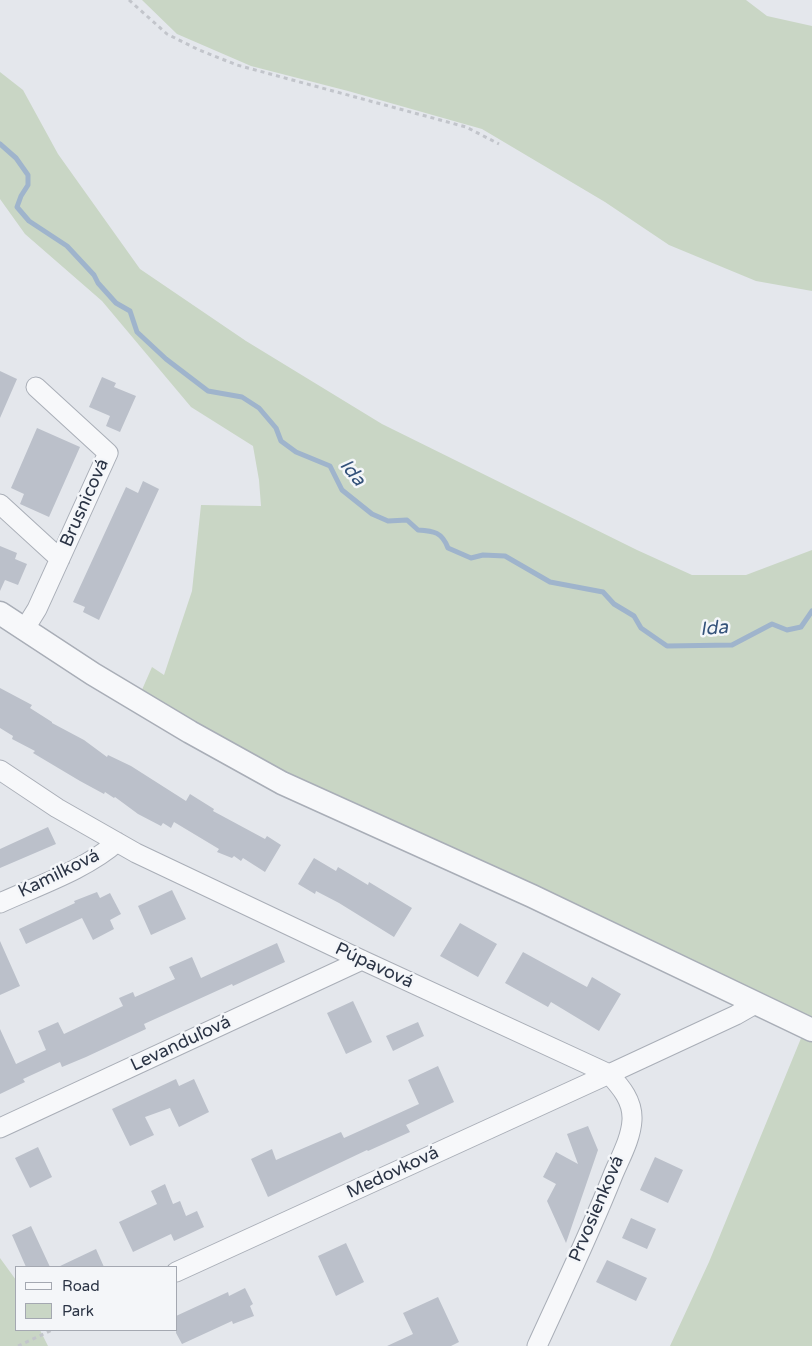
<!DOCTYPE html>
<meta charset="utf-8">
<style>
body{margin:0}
#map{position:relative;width:812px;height:1346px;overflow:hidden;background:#e4e7ec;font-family:"Varela Round",sans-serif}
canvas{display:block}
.legend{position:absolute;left:15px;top:1266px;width:162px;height:65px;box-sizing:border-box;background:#f4f6f9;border:1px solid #a4a8b1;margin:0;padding:6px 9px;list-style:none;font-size:15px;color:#2b3445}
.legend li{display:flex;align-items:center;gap:10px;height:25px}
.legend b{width:25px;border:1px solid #a4a8b1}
</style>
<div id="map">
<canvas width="812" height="1346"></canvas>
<ul class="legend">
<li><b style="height:6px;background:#f7f8fa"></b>Road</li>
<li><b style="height:14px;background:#c9d6c5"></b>Park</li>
</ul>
</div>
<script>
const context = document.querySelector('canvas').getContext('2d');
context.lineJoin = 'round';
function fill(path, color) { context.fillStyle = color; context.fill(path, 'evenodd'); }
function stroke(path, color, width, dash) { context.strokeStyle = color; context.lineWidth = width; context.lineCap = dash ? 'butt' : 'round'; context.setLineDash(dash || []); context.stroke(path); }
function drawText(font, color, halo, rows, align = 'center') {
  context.font = font + ' "Varela Round",sans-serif'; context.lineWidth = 5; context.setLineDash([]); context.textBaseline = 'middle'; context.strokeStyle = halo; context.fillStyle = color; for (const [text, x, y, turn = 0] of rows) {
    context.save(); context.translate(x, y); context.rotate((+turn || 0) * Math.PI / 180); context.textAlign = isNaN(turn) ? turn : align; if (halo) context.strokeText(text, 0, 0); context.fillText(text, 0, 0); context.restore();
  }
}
fill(new Path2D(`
 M 142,0 L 746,0 L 767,16 L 812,26 L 812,291 L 756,281 L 669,245 L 605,202 L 482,129 L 348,91 L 251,66 L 177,34 Z
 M 0,72 L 23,90 L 58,154 L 140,269 L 246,341 L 382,424 L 637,550 L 692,575 L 746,575 L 812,550 L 812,1017 L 303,783 L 141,692 L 152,667 L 164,675 L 192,591 L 201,505 L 261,506 L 259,480 L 253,446 L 191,407 L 102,301 L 25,234 L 0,199 Z
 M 804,1031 L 812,1036 L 812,1346 L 670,1346 L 709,1262 Z
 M 0,1258 L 16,1280 L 16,1330 L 40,1330 L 48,1346 L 0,1346 Z`), '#c9d6c5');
stroke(new Path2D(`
 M 0,144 L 16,158 L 28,175 L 28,185 L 21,196 L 17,207 L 29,221 L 67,246 L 94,275 L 98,283 L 116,303 L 130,311 L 137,332 L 166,359 L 208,391 L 242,397 L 259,408 L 276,428 L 281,441 L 296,452 L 330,466 L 342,490 L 372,514 L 388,521 L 407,520 L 418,530 C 434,531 442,532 448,548 L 471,558 L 483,555 L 505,556 L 550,582 L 603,592 L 614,604 L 634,616 L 641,628 L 667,646 L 732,645 L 772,624 L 787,630 L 801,627 L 812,611`), '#9fb4cc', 5);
fill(new Path2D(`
 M 0,371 L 17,379 L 0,418 Z
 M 102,377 L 116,383 L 114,387 L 136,396 L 120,432 L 106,426 L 110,416 L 89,407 Z
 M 37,428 L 80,447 L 49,517 L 20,504 L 24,494 L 11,488 Z
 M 143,481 L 159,489 L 99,620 L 83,612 L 85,607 L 73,602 L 126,487 L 138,493 Z
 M 0,546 L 17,553 L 15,559 L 27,564 L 18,585 L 5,580 L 0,591 Z
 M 0,688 L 32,705 L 30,708 L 52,722 L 52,723 L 84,740 L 107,757 L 108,755 L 131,766 L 186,801 L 190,794 L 214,809 L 213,811 L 265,839 L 267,836 L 281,845 L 265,872 L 243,858 L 241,861 L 234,856 L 232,858 L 217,852 L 219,849 L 174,822 L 171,828 L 163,823 L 161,826 L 138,814 L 115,797 L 114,798 L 105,792 L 104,794 L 80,781 L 33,753 L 35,751 L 12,739 L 13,736 L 0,728 Z
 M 48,827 L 56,844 L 0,868 L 0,849 Z
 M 314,858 L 336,871 L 338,867 L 368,885 L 369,882 L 412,908 L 394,937 L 339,903 L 316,891 L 315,894 L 298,884 Z
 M 172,890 L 186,919 L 151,935 L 138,906 Z
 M 97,892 L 100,898 L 110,893 L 121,914 L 110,920 L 114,929 L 93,940 L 82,918 L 26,944 L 19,929 L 75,903 L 74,901 Z
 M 460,923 L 497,944 L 478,977 L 440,956 Z
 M 0,941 L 20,986 L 0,995 Z
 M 277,943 L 285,962 L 233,986 L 232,984 L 144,1024 L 146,1029 L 86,1057 L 62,1067 L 60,1062 L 23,1079 L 25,1082 L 0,1094 L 0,1029 L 16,1064 L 46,1050 L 38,1031 L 58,1022 L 64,1034 L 123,1006 L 119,998 L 133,992 L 135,997 L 175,979 L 169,967 L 192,957 L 201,978 Z
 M 523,952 L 587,987 L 592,977 L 621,994 L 599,1031 L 551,1002 L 548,1007 L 505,983 Z
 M 353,1001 L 372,1042 L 346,1054 L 327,1013 Z
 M 418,1022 L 424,1036 L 393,1051 L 386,1036 Z
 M 438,1066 L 454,1102 L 406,1125 L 410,1132 L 368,1151 L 367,1150 L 268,1197 L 251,1159 L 272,1149 L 276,1160 L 341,1132 L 344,1138 L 419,1104 L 408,1080 Z
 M 176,1079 L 179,1086 L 194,1079 L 209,1112 L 179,1127 L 170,1108 L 145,1117 L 154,1135 L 130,1146 L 112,1109 Z
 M 588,1126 L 598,1150 L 566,1243 L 547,1201 L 556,1184 L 543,1177 L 556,1152 L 578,1164 L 567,1134 Z
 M 38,1147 L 52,1177 L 30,1188 L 15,1158 Z
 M 655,1157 L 683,1170 L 668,1203 L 640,1190 Z
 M 165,1184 L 173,1204 L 180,1201 L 186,1216 L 197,1211 L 204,1227 L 174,1241 L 171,1234 L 133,1252 L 119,1222 L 157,1204 L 151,1191 Z
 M 631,1218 L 656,1229 L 647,1249 L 622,1238 Z
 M 31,1226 L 50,1267 L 26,1267 L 12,1235 Z
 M 346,1243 L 364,1282 L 336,1296 L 318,1256 Z
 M 96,1249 L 104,1267 L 58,1267 Z
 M 607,1260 L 647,1278 L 636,1301 L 596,1282 Z
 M 245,1288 L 253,1304 L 250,1306 L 254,1316 L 233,1324 L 232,1321 L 182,1344 L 176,1333 L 176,1316 L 228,1292 L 229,1296 Z
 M 438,1297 L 459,1342 L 451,1346 L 387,1346 L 413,1334 L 403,1313 Z`), '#bbc0ca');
const minor = new Path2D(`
 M 0,504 L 60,559
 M 24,630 L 37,609 L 108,453 L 36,387
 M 0,770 L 57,808 L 136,853 L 362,960 L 609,1074 L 736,1015 L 757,1003
 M 0,903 C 37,886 87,869 117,842
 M 0,1128 L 362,960
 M 176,1272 L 609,1074 C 621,1087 633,1101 632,1120 C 631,1139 620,1158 613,1175 C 590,1233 563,1289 537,1346`);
const tertiary = new Path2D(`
 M 0,613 L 93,674 L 190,732 L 282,783 L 532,896 L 812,1030`);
stroke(minor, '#a9aeb7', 21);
stroke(tertiary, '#a9aeb7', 25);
stroke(new Path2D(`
 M 129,0 L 167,34 L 199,50 L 237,65 L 466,127 L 499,144
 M 18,1346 L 52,1330`), '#c2c5cb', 3, [4, 4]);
stroke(minor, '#f7f8fa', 19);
stroke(tertiary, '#f7f8fa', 22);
drawText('18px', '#2b3445', '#f4f6f9', [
 ["Brusnicová",85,503,-66],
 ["Kamilková",59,874,-26],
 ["Púpavová",374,966,25],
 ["Levanduľová",181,1044,-25],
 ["Medovková",393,1173,-25],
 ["Prvosienková",597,1209,-67]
]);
drawText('italic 19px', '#34527a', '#f4f6f9', [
 ["Ida",352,473,51],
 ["Ida",714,629,-5]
]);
</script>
